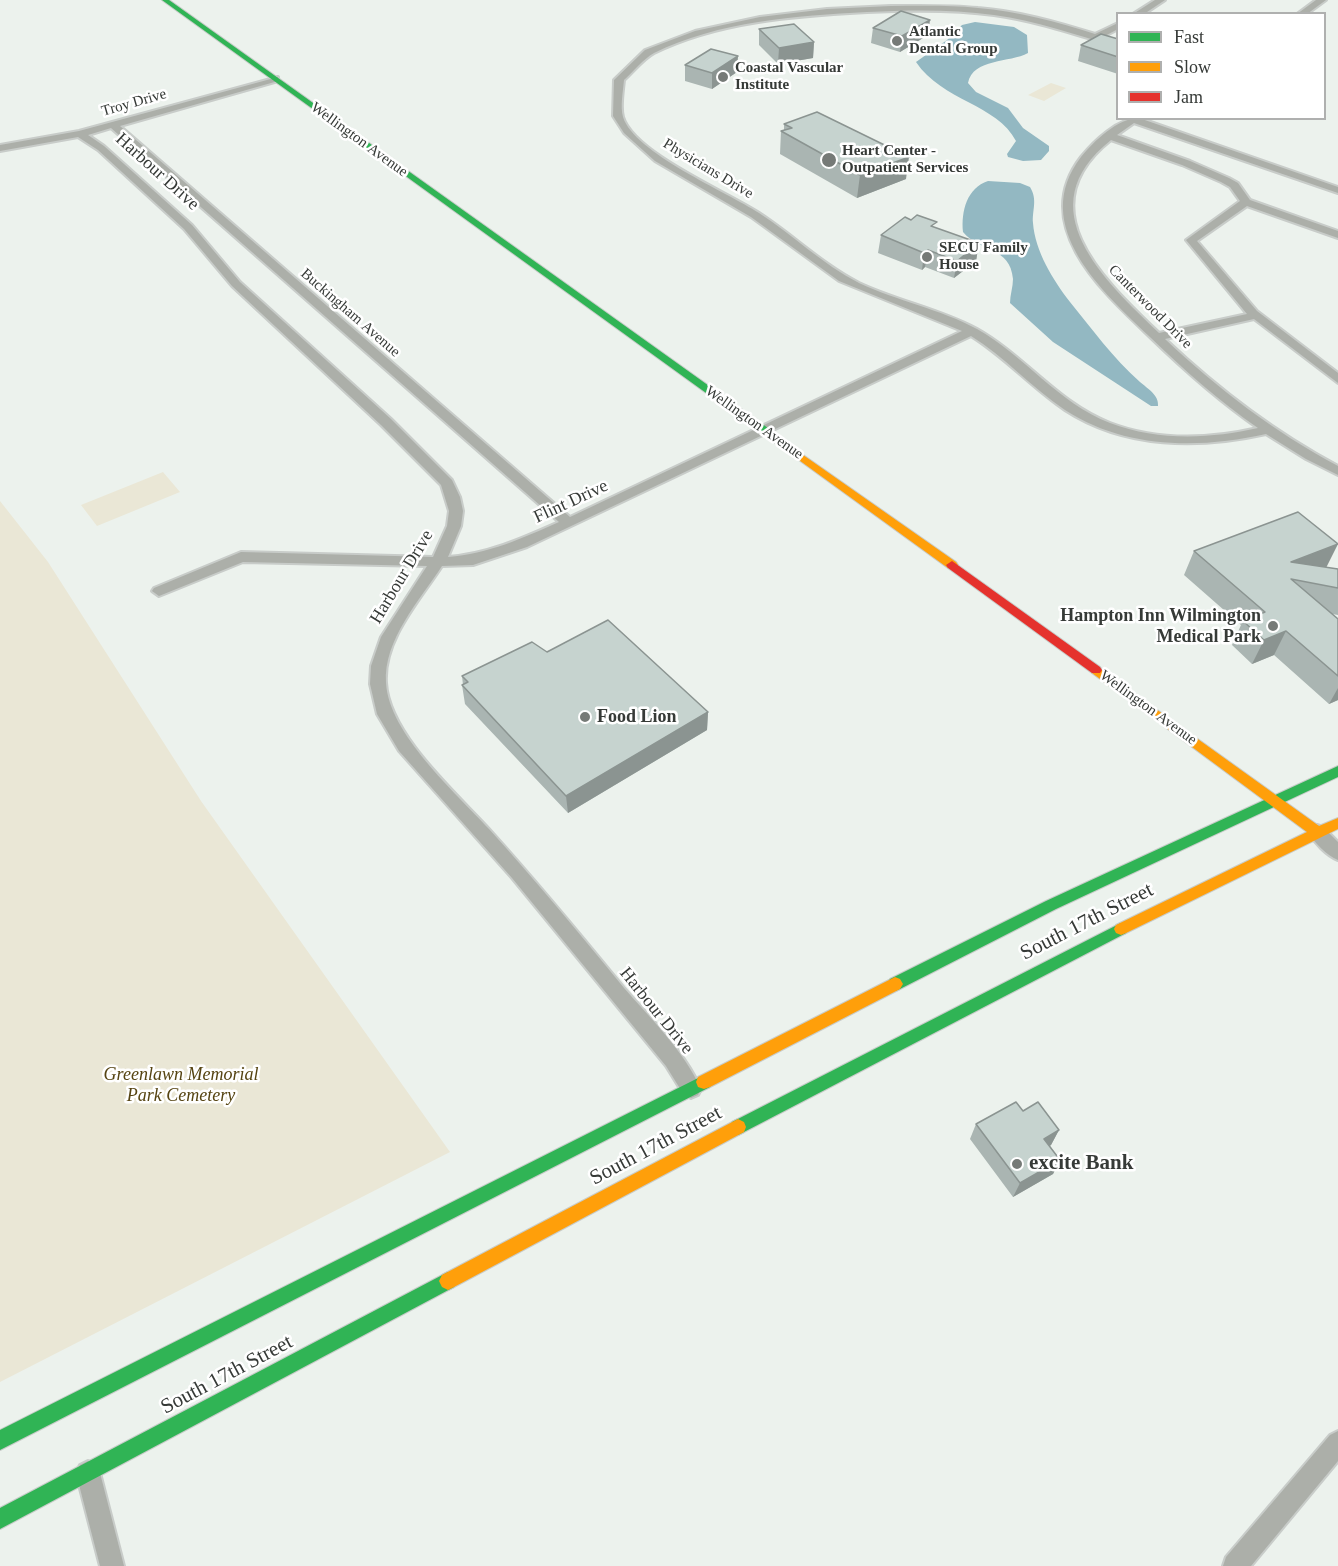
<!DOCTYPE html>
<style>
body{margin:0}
#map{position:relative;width:1338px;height:1566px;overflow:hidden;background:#ecf2ed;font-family:Georgia,serif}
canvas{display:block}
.legend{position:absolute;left:1116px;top:12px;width:210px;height:108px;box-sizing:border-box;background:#fff;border:2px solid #afb0af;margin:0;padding:8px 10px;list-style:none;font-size:18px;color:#363a37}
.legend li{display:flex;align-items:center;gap:12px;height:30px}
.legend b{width:30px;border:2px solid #afb0af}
</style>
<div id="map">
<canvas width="1338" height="1566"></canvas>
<ul class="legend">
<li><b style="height:8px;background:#30b455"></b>Fast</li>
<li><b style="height:8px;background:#ff9f0a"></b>Slow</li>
<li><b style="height:8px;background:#e5322d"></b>Jam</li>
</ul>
</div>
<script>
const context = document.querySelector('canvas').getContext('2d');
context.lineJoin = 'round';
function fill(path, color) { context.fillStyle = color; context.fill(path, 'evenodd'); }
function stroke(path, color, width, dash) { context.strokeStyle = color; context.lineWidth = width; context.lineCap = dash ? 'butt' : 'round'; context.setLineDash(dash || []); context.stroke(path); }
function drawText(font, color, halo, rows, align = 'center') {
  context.font = font + ' Georgia,serif'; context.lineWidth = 5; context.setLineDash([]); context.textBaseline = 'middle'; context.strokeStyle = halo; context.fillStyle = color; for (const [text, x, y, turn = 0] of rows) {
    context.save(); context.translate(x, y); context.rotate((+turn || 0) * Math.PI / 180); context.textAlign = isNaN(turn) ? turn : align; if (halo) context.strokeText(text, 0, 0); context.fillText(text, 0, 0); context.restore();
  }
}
fill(new Path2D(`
 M 1051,83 L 1066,88 L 1044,101 L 1028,95 Z
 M 163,472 L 180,492 L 97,526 L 81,505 Z
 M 0,501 L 48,562 L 201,801 L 450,1152 L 0,1382 Z`), '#eae7d6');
fill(new Path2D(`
 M 975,22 L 1014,27 L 1027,35 L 1028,53 C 1010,63 973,58 968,83 L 976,92 L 1008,108 L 1023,128 L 1049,146 L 1049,151 L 1041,160 L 1023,161 L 1008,157 L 1007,154 L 1016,141 C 997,104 942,101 916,62 L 947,40 L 962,25 Z
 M 988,181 L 1020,183 L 1030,187 C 1038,200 1032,210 1033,223 C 1035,251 1053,280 1070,302 C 1092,329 1113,358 1140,382 C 1148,389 1159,395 1158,406 L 1151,406 L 1053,342 L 1010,303 C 1010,295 1013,287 1013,279 C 1010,246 981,253 963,232 C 961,211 967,188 988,181 Z`), '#93b8c2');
const street = new Path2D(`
 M 1155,0 L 1165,0 L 1144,14 L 1133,14 Z
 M 1316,0 L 1326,0 L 1307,14 L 1297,14 Z
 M 891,6 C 920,6 949,5 978,8 C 1018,11 1057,22 1095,34 L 1118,23 L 1118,29 L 1103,37 L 1118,41 L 1118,47 C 1076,35 1037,21 994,15 C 952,9 909,10 867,12 C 796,16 719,21 654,53 C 643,59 633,72 624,80 C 623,91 620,107 623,117 C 634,153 727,192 759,213 C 793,235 822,264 859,283 C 897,301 940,309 977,329 C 1025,356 1058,403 1110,423 C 1157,441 1210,439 1258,428 C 1219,401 1184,370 1150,337 C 1104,293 1028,226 1081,157 C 1094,141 1118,118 1139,118 L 1338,187 L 1338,193 L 1134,123 L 1117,135 L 1190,161 L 1229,178 L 1238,183 L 1250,200 L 1338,231 L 1338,238 L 1247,206 L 1197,241 L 1257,311 L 1338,373 L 1338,383 L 1254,319 L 1165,339 C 1217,388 1274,432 1338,466 L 1338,475 L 1306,459 L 1266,434 C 1199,449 1125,449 1065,410 C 1032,388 1005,357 971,336 L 527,547 L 473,565 L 442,566 C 420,600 383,640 386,683 C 389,734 455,792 489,829 C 536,881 580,934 624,988 C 651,1019 684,1051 701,1089 L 698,1095 L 691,1098 L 684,1095 L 666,1066 L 512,878 L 399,751 L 377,714 L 370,684 L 371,666 L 381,637 L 427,566 L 243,562 L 164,594 L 159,596 L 152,591 L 154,588 L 241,552 L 433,557 L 447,526 L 449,511 L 441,485 L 381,425 L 232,286 L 184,229 L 98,150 L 78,137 L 0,151 L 0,145 L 79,131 L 278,77 L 278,81 L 120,126 L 570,517 L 962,331 L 839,281 L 751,217 L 655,161 L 624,133 L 613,116 L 614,80 L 645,50 L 695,31 L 760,17 L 827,9 ZM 111,128 L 559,522 C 523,538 488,554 448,557 L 461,526 L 463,511 L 460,497 L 452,480 L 391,419 L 240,282 L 192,225 L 104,146 L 88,135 ZM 1111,140 L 1182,165 L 1221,182 L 1230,187 L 1240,201 L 1186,240 L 1247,314 L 1159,333 C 1105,281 1025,208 1111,140 Z
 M 1317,825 L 1323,827 L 1338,842 L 1338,860 C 1327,856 1314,842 1308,832 L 1311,827 Z
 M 1338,1431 L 1338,1461 L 1251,1566 L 1223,1566 L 1226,1557 L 1330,1435 Z
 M 88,1461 L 96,1465 L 100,1473 L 124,1566 L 100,1566 L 76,1473 L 80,1465 Z`);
const fast = new Path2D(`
 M 162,0 L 169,0 L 800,451 L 800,455 L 792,455 Z
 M 1338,766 L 1338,777 L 1056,909 L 900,989 L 895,991 L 890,989 L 887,984 L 890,979 L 1046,901 Z
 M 1121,923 L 1126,925 L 1128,929 L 1126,933 L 744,1132 L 738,1135 L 732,1132 L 730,1127 L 732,1122 Z
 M 704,1075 L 710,1077 L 712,1082 L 710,1087 L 0,1450 L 0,1430 Z
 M 448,1272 L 454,1275 L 457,1281 L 454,1287 L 0,1529 L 0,1508 Z`);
const slow = new Path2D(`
 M 796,450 L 956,562 L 958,565 L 956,568 L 948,568 L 792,455 L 792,451 Z
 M 1096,666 L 1319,826 L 1338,818 L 1338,829 L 1126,933 L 1121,935 L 1116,933 L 1114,929 L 1116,925 L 1307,832 L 1092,673 L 1090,670 L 1092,667 Z
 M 895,977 L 900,979 L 903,984 L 900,989 L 710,1087 L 704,1089 L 698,1087 L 696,1082 L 698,1077 Z
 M 738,1119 L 744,1122 L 746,1127 L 744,1132 L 454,1287 L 448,1290 L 442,1287 L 439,1281 L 442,1275 Z`);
const jam = new Path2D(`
 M 952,561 L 1100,667 L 1102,670 L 1100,673 L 1092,673 L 948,568 L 946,565 Z`);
stroke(street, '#c8ccc9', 4);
stroke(fast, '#c8ccc9', 2);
stroke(slow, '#c8ccc9', 2);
stroke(jam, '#c8ccc9', 2);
fill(street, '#acafa9');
fill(fast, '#30b455');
fill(slow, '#ff9f0a');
fill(jam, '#e5322d');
fill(new Path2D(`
 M 873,28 L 928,35 L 900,52 L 871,43 Z
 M 759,29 L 814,42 L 813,58 L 778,64 L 759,45 Z
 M 1118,39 L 1118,74 L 1078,61 L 1081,45 Z
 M 685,65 L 737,72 L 712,89 L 685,81 Z
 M 784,124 L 906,179 L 857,198 L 780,154 L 781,131 L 784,131 Z
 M 936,228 L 979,243 L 976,261 L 954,278 L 925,267 L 922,270 L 878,253 L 881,235 Z
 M 1194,551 L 1338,569 L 1338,615 L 1332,614 L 1338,619 L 1338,700 L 1329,704 L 1274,655 L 1252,664 L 1232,645 L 1241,625 L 1184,575 Z
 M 547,652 L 708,712 L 707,730 L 568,813 L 465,704 L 462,685 L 463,685 L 462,676 Z
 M 1023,1111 L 1059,1130 L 1051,1145 L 1050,1146 L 1060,1160 L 1053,1174 L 1013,1197 L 970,1139 L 976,1124 Z`), '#aab5b2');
fill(new Path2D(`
 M 930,20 L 928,35 L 900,52 L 902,36 Z
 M 814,42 L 813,58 L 778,64 L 779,48 Z
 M 738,56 L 737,72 L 712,89 L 712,73 Z
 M 909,157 L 906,179 L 857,198 L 860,175 Z
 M 979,243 L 976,261 L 954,278 L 957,261 Z
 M 928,250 L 925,267 L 922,270 L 924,253 Z
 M 1338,544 L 1326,568 L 1291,579 L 1291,562 Z
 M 1286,631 L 1274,655 L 1252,664 L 1264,640 Z
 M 1338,688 L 1338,700 L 1329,704 Z
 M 708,712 L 707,730 L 568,813 L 566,796 Z
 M 1059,1130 L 1051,1145 L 1037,1153 L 1044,1139 Z
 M 1060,1160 L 1053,1174 L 1013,1197 L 1020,1183 Z`), '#8b9491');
const building = new Path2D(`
 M 901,11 L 930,20 L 902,36 L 873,28 Z
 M 794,24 L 814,42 L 779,48 L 759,29 Z
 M 1101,34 L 1118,39 L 1118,57 L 1081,45 Z
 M 711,49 L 738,56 L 712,73 L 685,65 Z
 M 817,112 L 909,157 L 860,175 L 781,131 L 792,128 L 784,124 Z
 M 917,215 L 937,222 L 931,226 L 979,243 L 957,261 L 928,250 L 924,253 L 881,235 L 905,217 L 911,220 Z
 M 1298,512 L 1338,544 L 1291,562 L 1338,569 L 1338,588 L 1291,579 L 1338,619 L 1338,676 L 1286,631 L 1264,640 L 1243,621 L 1265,612 L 1194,551 Z
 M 608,620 L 708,712 L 566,796 L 462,685 L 468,682 L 462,676 L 532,642 L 547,652 Z
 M 1016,1102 L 1023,1111 L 1038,1102 L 1059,1130 L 1044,1139 L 1060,1160 L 1020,1183 L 976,1124 Z`);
fill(building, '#c6d3cf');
stroke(building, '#8b9491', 1.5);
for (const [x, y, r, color] of [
 [897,41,6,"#767a77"],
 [723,77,6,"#767a77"],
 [829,160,8,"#767a77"],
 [927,257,6,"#767a77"],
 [1273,626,6,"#767a77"],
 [585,717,6,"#767a77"],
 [1017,1164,6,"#767a77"]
]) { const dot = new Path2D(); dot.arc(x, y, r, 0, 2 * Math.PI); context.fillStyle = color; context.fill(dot); stroke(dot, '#fff', 2); }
drawText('bold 15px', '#363a37', '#fff', [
 ["Atlantic",909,32],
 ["Dental Group",909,49],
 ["Coastal Vascular",735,68],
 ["Institute",735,85],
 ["Heart Center -",842,151],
 ["Outpatient Services",842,168],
 ["SECU Family",939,248],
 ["House",939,265]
], 'left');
drawText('15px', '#363a37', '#fff', [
 ["Troy Drive",134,103,-16],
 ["Wellington Avenue",359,140,36],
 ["Physicians Drive",708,169,31],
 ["Canterwood Drive",1150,307,45],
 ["Buckingham Avenue",350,313,41],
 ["Wellington Avenue",754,423,35],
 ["Wellington Avenue",1148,708,36]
]);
drawText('18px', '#363a37', '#fff', [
 ["Harbour Drive",157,172,42],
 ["Flint Drive",571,502,-25],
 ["Harbour Drive",402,577,-59],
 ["Harbour Drive",656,1011,51]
]);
drawText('bold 18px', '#363a37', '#fff', [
 ["Hampton Inn Wilmington",1261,616],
 ["Medical Park",1261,637],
 ["Food Lion",597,717,"left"]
], 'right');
drawText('italic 18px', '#564412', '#fff', [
 ["Greenlawn Memorial",181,1075],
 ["Park Cemetery",181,1096]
]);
drawText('21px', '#363a37', '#fff', [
 ["South 17th Street",1087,922,-27],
 ["South 17th Street",656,1146,-28],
 ["South 17th Street",227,1375,-28]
]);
drawText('bold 21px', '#363a37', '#fff', [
 ["excite Bank",1029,1164]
], 'left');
</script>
